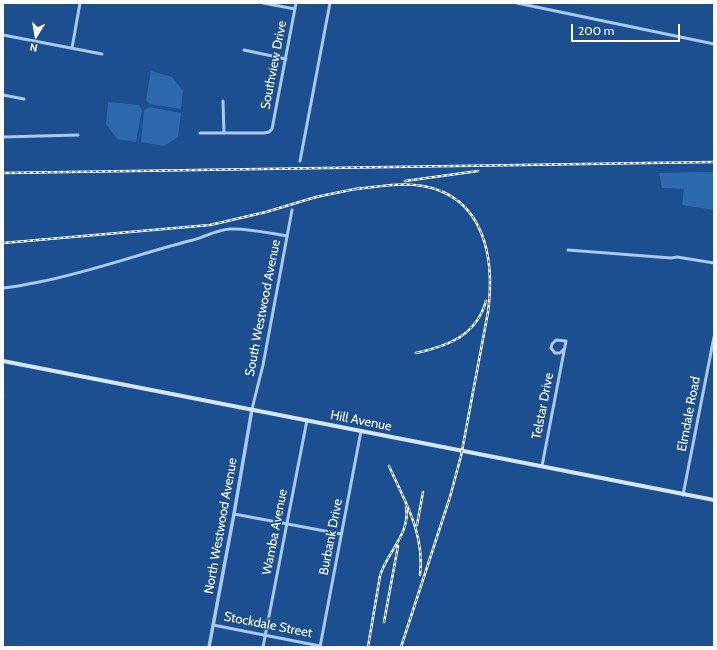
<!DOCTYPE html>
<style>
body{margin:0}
#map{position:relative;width:717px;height:650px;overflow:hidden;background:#1b4f8f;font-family:Cabin,sans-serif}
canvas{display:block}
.frame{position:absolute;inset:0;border:4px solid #fff;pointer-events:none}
.north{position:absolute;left:16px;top:16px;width:40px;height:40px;-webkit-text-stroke:3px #1b4f8f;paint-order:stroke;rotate:191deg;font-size:11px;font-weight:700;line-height:16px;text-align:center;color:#fff}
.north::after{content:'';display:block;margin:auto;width:14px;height:18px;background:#fff;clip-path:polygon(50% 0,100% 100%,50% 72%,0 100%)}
.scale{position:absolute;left:571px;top:24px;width:109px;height:18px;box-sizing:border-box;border:2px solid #fff;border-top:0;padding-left:5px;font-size:12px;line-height:14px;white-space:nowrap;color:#fff;-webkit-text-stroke:3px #1b4f8f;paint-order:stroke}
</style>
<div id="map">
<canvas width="717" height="650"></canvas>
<div class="frame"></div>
<div class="north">N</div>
<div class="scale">200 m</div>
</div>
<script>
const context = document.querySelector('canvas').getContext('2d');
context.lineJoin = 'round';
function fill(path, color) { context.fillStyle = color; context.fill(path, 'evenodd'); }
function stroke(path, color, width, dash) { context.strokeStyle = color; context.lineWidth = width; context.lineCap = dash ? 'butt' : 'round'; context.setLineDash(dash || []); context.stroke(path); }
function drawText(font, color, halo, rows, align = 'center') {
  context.font = font + ' Cabin,sans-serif'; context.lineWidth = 3; context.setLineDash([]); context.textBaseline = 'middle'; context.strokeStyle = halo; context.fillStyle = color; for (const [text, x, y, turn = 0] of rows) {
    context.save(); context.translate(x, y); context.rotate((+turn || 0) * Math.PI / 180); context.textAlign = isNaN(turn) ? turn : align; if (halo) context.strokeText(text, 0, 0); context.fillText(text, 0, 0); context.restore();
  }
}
fill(new Path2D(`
 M 151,71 L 172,77 L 183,91 L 181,109 L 150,104 L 146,100 Z
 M 108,102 L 139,105 L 142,110 L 136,142 L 117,139 L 106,124 Z
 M 149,107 L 181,113 L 178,137 L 164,146 L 141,142 L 144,110 Z
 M 714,172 L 714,210 L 682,205 L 684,189 L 662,188 L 659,173 Z`), '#2e69ad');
stroke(new Path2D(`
 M 3,397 L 4,397`), '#9cc4f0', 1);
stroke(new Path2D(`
 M 263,3 L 295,9
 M 517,3 L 714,44
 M 3,35 L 102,54
 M 72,48 L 80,3
 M 244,50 L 286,59
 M 3,95 L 24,99
 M 223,101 L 224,133
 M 200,133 L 264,133 L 269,132 L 272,129 L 296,3
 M 3,137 L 78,135
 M 300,161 L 330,3
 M 568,250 L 671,258 L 677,257 L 714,263
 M 3,288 C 15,287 27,284 39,282 C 90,272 139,254 189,241 C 203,238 215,230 230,229 C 248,228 268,233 287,236
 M 252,409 L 263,365 L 292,210
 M 542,466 L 566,341 L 556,340 L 552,344 L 551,348 L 555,353 L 560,353 L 564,349
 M 683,495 L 714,337
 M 234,514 L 341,534
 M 213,625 L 320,646
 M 263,647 L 307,420
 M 320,647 L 361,431`), '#a9c9ee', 3);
stroke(new Path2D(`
 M 209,647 L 234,514 L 252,409`), '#a9c9ee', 3.5);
stroke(new Path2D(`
 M 3,361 L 714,500`), '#d6e6fa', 4);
const rail = new Path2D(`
 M 3,173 L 714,162
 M 405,181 L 478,171
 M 356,189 C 377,187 401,182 423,186 C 485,197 495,259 488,312 L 461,456 L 450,497 L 401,647
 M 3,243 L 210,225 L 266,212 L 316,197 L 360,188
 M 416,353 C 448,346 476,336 486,301
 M 389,466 C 405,502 425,534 420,575
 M 417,525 L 423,492
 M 384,622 L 398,546
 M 368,647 L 380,576 C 386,553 411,534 406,507`);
stroke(rail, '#fff', 2.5);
stroke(rail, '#1b4f8f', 1, [3]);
drawText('13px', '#fff', '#1b4f8f', [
 ["Southview Drive",274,65,-79],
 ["South Westwood Avenue",263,308,-79],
 ["Telstar Drive",543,406,-79],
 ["Elmdale Road",689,414,-79],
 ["Hill Avenue",361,421,11],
 ["North Westwood Avenue",221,526,-80],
 ["Wamba Avenue",275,532,-79],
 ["Burbank Drive",331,537,-79],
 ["Stockdale Street",268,625,11]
]);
</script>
